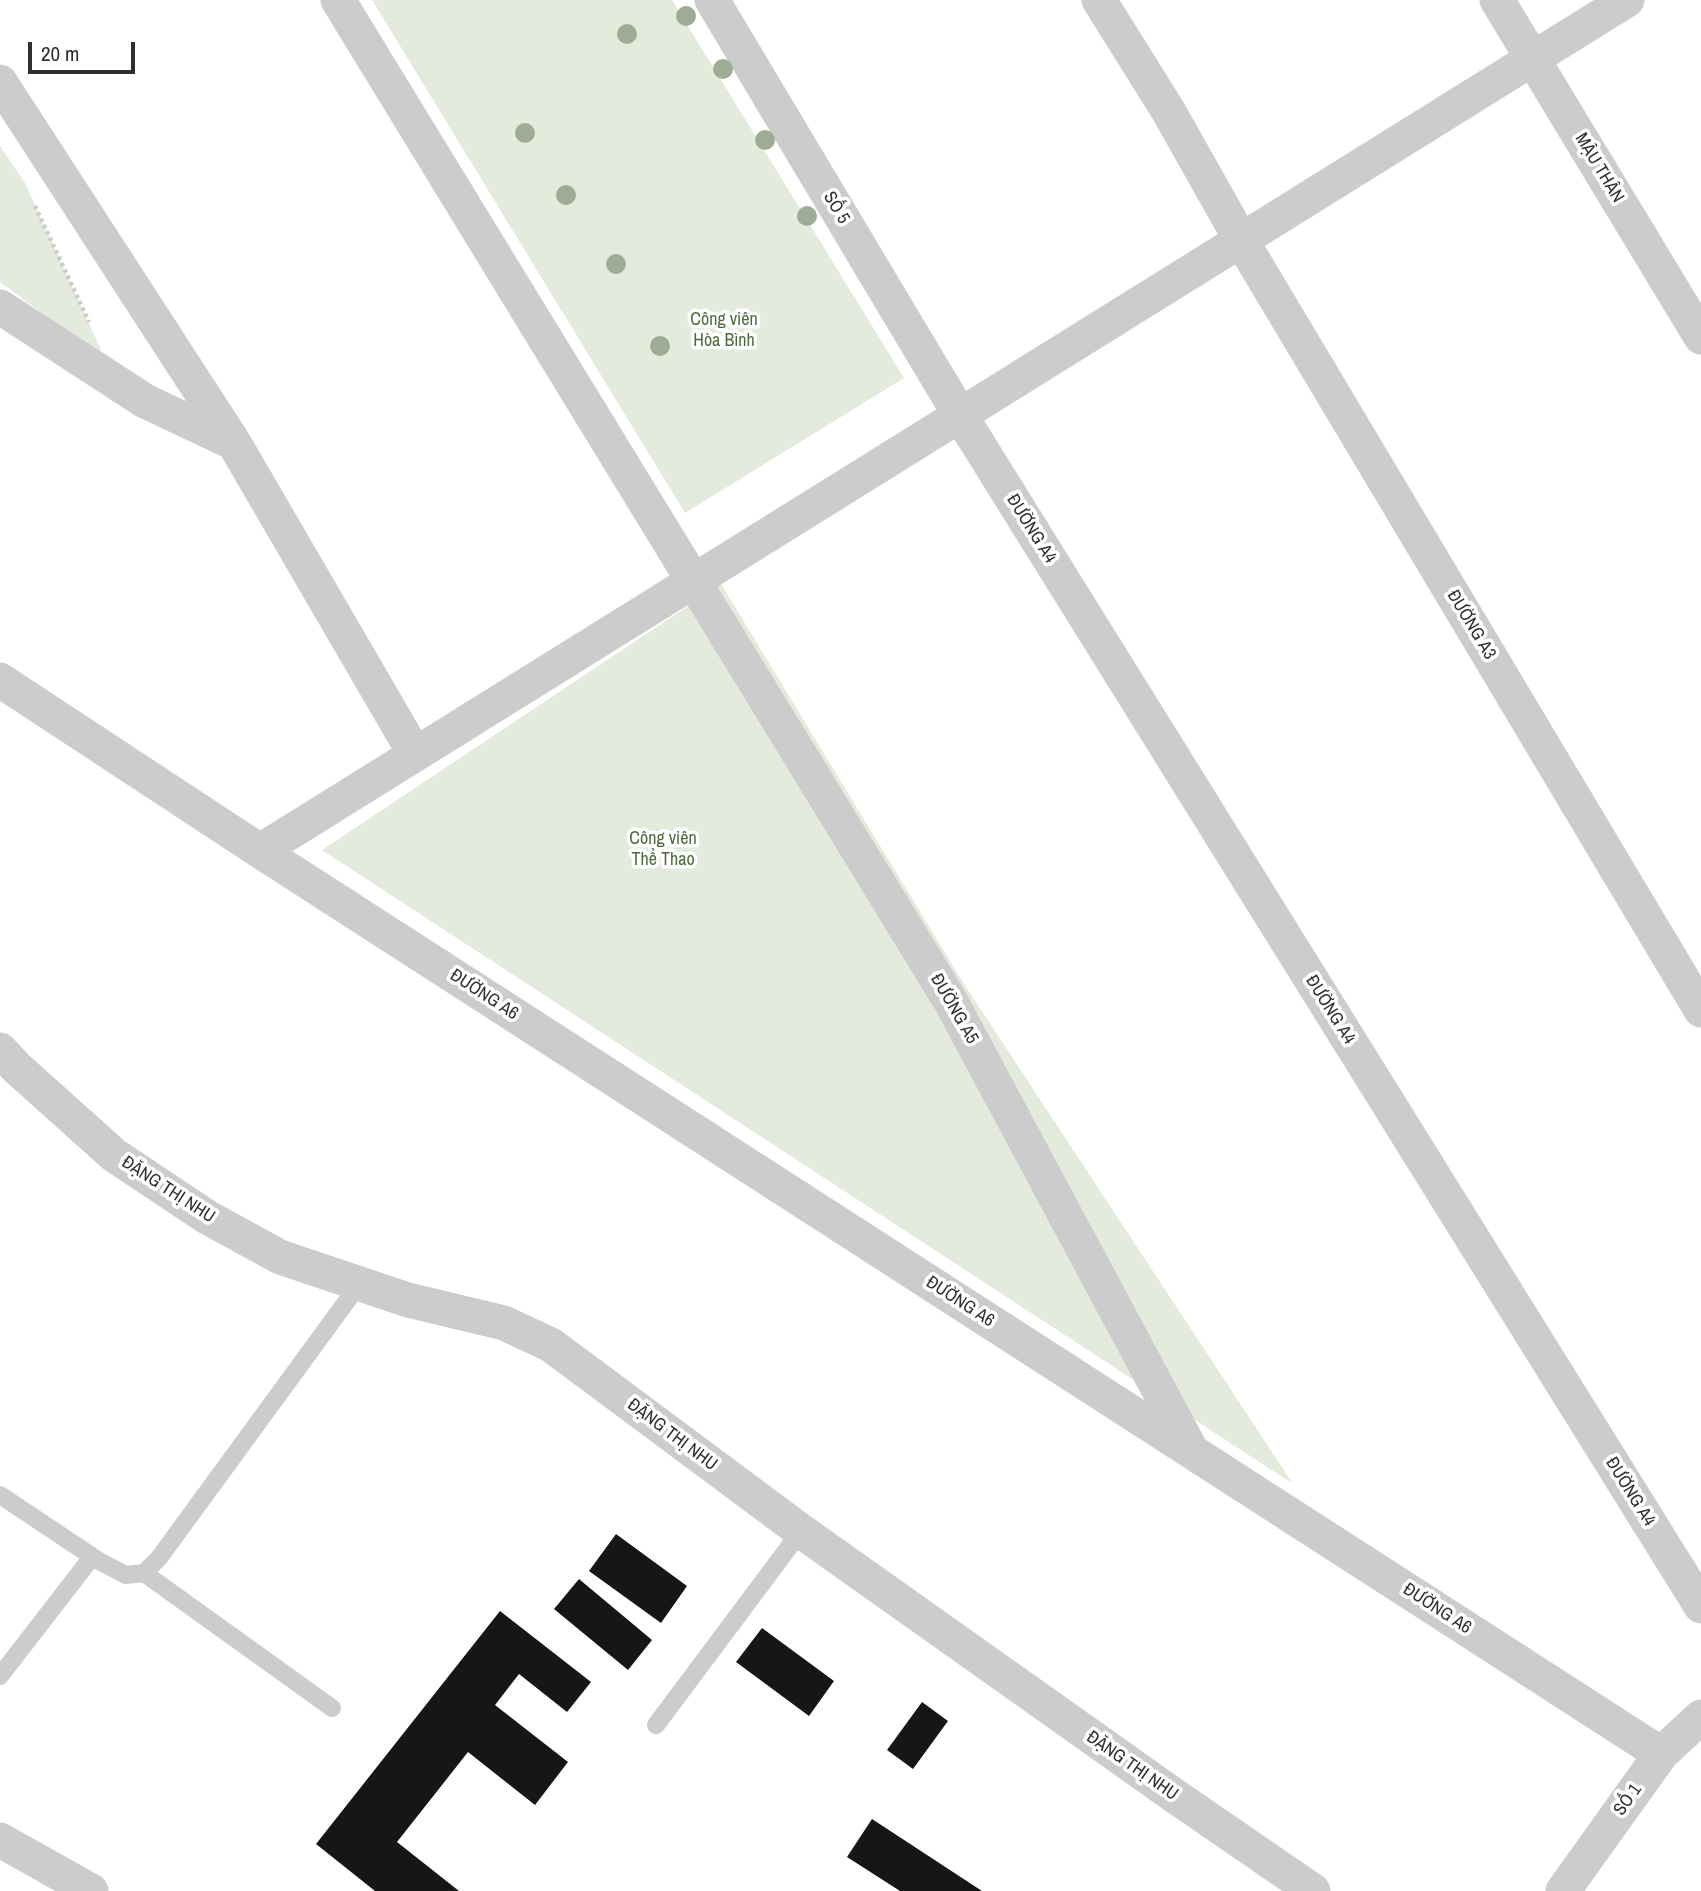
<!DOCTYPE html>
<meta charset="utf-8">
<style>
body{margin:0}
#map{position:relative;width:1701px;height:1891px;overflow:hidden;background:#fff;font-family:"Archivo Narrow",sans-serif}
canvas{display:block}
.scale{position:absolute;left:28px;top:42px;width:107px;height:32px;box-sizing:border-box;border:4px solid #2f2f2f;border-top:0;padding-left:9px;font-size:21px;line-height:24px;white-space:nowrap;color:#2f2f2f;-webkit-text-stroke:5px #fff;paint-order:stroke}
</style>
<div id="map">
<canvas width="1701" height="1891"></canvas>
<div class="scale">20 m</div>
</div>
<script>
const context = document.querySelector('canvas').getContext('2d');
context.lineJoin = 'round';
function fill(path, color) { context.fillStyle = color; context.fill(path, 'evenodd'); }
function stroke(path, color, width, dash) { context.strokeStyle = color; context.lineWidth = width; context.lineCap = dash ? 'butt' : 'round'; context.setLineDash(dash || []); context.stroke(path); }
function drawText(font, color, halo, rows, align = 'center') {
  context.font = font + ' "Archivo Narrow",sans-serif'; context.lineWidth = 7; context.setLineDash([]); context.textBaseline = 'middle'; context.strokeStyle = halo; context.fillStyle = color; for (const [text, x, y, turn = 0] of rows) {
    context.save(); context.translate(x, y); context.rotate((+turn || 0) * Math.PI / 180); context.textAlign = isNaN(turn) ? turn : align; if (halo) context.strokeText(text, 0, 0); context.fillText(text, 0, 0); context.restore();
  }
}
fill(new Path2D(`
 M 372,0 L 672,0 L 904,378 L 685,513 Z
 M 0,146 L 25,183 L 106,361 L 0,282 Z
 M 721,584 L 964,984 L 1293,1484 L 322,850 Z`), '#e4ebdd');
fill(new Path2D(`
 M 616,1534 L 687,1586 L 661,1623 L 589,1571 Z
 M 579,1579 L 652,1640 L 628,1670 L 554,1609 Z
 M 500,1611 L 591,1682 L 567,1712 L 519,1674 L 495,1705 L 568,1762 L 535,1805 L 468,1752 L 397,1842 L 459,1891 L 375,1891 L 316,1844 Z
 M 762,1628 L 834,1681 L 809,1716 L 736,1662 Z
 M 922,1702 L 948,1721 L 913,1769 L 887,1750 Z
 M 872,1819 L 982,1891 L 900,1891 L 847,1857 Z`), '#161616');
stroke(new Path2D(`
 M 35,206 L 89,322`), '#ccc', 4.5, [3.5, 3.5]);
stroke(new Path2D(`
 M 0,1495 L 99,1561 L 126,1575 L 144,1573 L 159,1558 L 360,1283
 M 144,1573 L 332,1708
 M 0,1676 L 92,1557
 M 656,1725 L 801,1531`), '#ccc', 18);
stroke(new Path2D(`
 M 338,0 L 951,1002 L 1190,1448
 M 712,0 L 960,415 L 1701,1606
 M 1099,0 L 1169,112 L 1241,240 L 1701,1010
 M 1497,0 L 1701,337
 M 0,82 L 234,443 L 415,754
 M 0,307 L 145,401 L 234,443
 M 0,680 L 260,851 L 1661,1754
 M 260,851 L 1627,0
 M 0,1050 L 17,1068 L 114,1155 L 207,1217 L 280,1257 L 408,1300 L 504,1323 L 551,1345 L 801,1531 L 1172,1794 L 1313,1891
 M 0,1840 L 91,1891
 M 1563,1891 L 1661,1754 L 1701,1717`), '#ccc', 35);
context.fillStyle = '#9eac95';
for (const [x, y] of [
 [686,16],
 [627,34],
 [723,69],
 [525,133],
 [765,140],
 [566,195],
 [807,216],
 [616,264],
 [660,346]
]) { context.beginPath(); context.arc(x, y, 10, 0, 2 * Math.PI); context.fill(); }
drawText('18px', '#2f2f2f', '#fff', [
 ["MẬU THÂN",1599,168,59],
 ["SỐ 5",836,208,59],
 ["ĐƯỜNG A4",1031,529,58],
 ["ĐƯỜNG A3",1471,625,59],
 ["ĐƯỜNG A6",484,995,33],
 ["ĐƯỜNG A5",954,1009,60],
 ["ĐƯỜNG A4",1330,1010,58],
 ["ĐẶNG THỊ NHU",168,1190,33],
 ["ĐƯỜNG A6",960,1302,33],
 ["ĐẶNG THỊ NHU",672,1435,37],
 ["ĐƯỜNG A4",1630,1492,58],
 ["ĐƯỜNG A6",1437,1609,33],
 ["ĐẶNG THỊ NHU",1132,1766,35],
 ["SỐ 1",1628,1800,-55]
]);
drawText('18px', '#4f683e', '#fff', [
 ["Công viên",724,320],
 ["Hòa Bình",724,341],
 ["Công viên",663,839],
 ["Thể Thao",663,860]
]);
</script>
